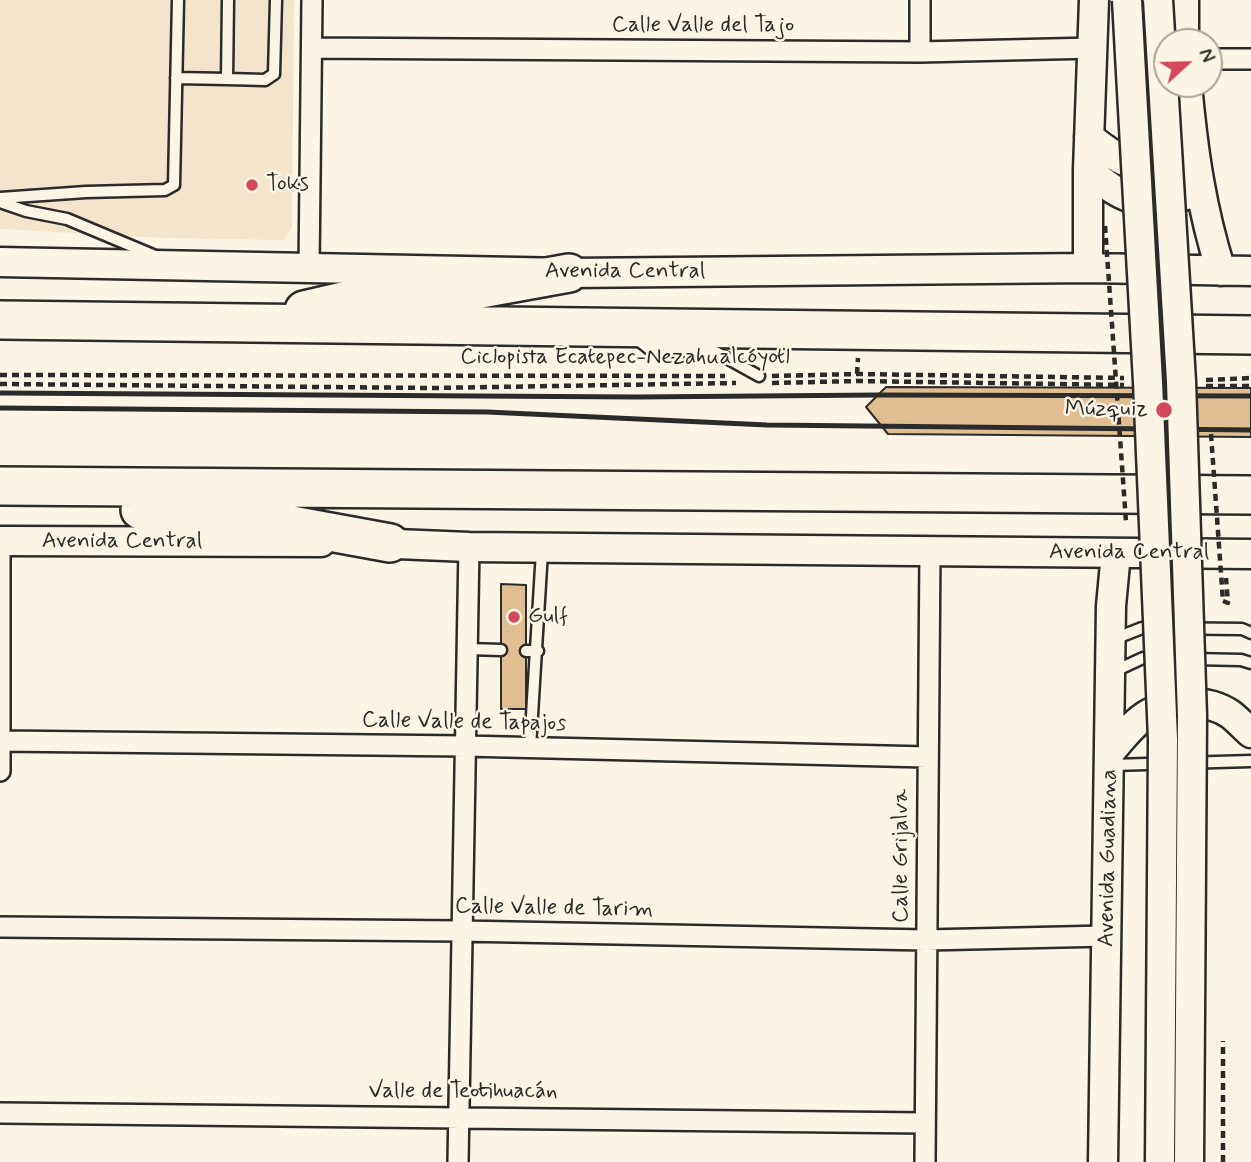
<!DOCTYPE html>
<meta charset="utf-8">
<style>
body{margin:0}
#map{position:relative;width:1251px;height:1162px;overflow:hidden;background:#fcf5e5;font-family:Mynerve,sans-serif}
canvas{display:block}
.north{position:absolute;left:1153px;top:28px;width:70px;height:70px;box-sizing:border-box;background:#fcf5e5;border:2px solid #a8a49b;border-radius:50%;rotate:68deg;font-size:19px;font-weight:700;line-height:28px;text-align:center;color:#2b2b2b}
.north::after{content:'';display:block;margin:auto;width:24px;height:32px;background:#d1495b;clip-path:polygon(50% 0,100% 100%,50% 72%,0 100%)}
</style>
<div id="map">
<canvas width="1251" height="1162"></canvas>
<div class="north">N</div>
</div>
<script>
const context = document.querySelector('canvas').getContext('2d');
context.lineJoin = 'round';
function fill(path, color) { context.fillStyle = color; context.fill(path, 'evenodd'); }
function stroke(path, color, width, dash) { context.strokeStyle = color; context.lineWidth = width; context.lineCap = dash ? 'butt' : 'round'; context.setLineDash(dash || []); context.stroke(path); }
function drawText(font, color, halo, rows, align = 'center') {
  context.font = font + ' Mynerve,sans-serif'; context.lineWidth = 5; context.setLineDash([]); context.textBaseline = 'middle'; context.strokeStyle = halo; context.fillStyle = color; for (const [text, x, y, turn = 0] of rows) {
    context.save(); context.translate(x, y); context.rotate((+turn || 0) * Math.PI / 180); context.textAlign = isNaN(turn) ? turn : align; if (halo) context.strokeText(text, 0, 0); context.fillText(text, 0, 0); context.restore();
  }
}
fill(new Path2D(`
 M 0,0 L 294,0 L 292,228 L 284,240 L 160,238 L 0,229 Z`), '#f4e4cc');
const building = new Path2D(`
 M 886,387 L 1251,388 L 1251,437 L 888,434 L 866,407 Z
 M 501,584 L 526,585 L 526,709 L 501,709 Z`);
fill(building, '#e0be92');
stroke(building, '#2b2b2b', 2);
const lane = new Path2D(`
 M 176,78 L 227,79 L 228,0
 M 227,79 L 265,80 L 274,74 L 276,0
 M 0,198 L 86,192 L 165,190 L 174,185 L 178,0
 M 0,202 L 26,211 L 67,219 L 153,255
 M 637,339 L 652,351 L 714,351 L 759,376
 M 1114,639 L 1142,628 L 1242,629 L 1251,633
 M 468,649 L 501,650
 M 526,651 L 538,651
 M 1115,671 L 1143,658 L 1241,660 L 1251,663
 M 530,748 L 542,551
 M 1112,765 L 1251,761`);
const street = new Path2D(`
 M 312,48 L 920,52 L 1094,48
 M 920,52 L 920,0
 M 1209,59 L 1251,59
 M 309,268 L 312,0
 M 0,741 L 465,746 L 927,757
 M 0,771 L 0,541
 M 0,927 L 461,931 L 926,940 L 1107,936
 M 0,1113 L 925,1123
 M 458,1162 L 469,547
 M 925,1162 L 930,551`);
const secondary = new Path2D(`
 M 1184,0 L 1184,42
 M 1187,84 C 1193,150 1201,208 1221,271
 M 1089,137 C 1125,166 1145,176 1191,160
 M 1088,170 C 1128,204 1143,207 1194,193
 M 0,262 L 569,273 L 1088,268 L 1251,271
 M 1088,268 L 1088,170 L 1094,0
 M 0,541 L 321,542
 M 372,543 L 469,547 L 1251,554
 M 1111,751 C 1122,738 1135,721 1150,713 C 1174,700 1208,699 1230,714 C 1237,719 1244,727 1251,733
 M 1103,1162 L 1111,606 L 1116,553`);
const highway = new Path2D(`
 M 304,310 L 356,298 L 453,294 L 569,273
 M 0,320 L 1251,335
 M 0,486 L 1251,495
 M 140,510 L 253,518 L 390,543`);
stroke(lane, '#2b2b2b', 15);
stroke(street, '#2b2b2b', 24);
stroke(secondary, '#2b2b2b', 33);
stroke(highway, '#2b2b2b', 42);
stroke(new Path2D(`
 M 857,374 L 858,358
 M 0,375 L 725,376
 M 772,376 L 857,374 L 1124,378
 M 1206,380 L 1251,378
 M 772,383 L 857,381 L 1124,385
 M 0,384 L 433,388 L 736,383
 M 1206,386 L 1251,386
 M 1223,601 L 1228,603 L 1226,578
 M 1223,1162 L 1223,1041`), '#2b2b2b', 4.5, [7, 5]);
stroke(lane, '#fcf5e5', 10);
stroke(street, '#fcf5e5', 19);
stroke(secondary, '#fcf5e5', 28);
stroke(highway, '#fcf5e5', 37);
stroke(new Path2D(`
 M 0,393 L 637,397 L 878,395 L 1251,396
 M 0,408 L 487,412 L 767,425 L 1251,430`), '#2b2b2b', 5);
const secondaryBridge = new Path2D(`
 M 1127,0 L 1148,382 L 1163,739 L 1160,1162
 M 1158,0 L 1181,381 L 1192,716 L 1189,1162`);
stroke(secondaryBridge, '#2b2b2b', 33, []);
stroke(new Path2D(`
 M 1105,226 L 1126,522
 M 1211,434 L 1223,601`), '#2b2b2b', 4.5, [7, 5]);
stroke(secondaryBridge, '#fcf5e5', 28);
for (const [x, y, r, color] of [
 [252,185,7,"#d1495b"],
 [1164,410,9,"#d1495b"],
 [514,617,7,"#d1495b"]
]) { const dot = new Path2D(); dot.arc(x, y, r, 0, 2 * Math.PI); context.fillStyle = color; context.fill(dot); stroke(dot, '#fcf5e5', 2.5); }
drawText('23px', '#2b2b2b', '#fcf5e5', [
 ["Calle Valle del Tajo",703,26],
 ["Avenida Central",625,272],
 ["Ciclopista Ecatepec-Nezahualcóyotl",625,358],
 ["Avenida Central",122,542],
 ["Avenida Central",1129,553],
 ["Calle Valle de Tapajos",464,723,1],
 ["Calle Grijalva",902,856,-90],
 ["Avenida Guadiana",1109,858,-89],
 ["Calle Valle de Tarim",554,909,1],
 ["Valle de Teotihuacán",463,1092]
]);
drawText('23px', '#2b2b2b', '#fcf5e5', [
 ["Toks",266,185],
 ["Múzquiz",1148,410,"right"],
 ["Gulf",528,617]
], 'left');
</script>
